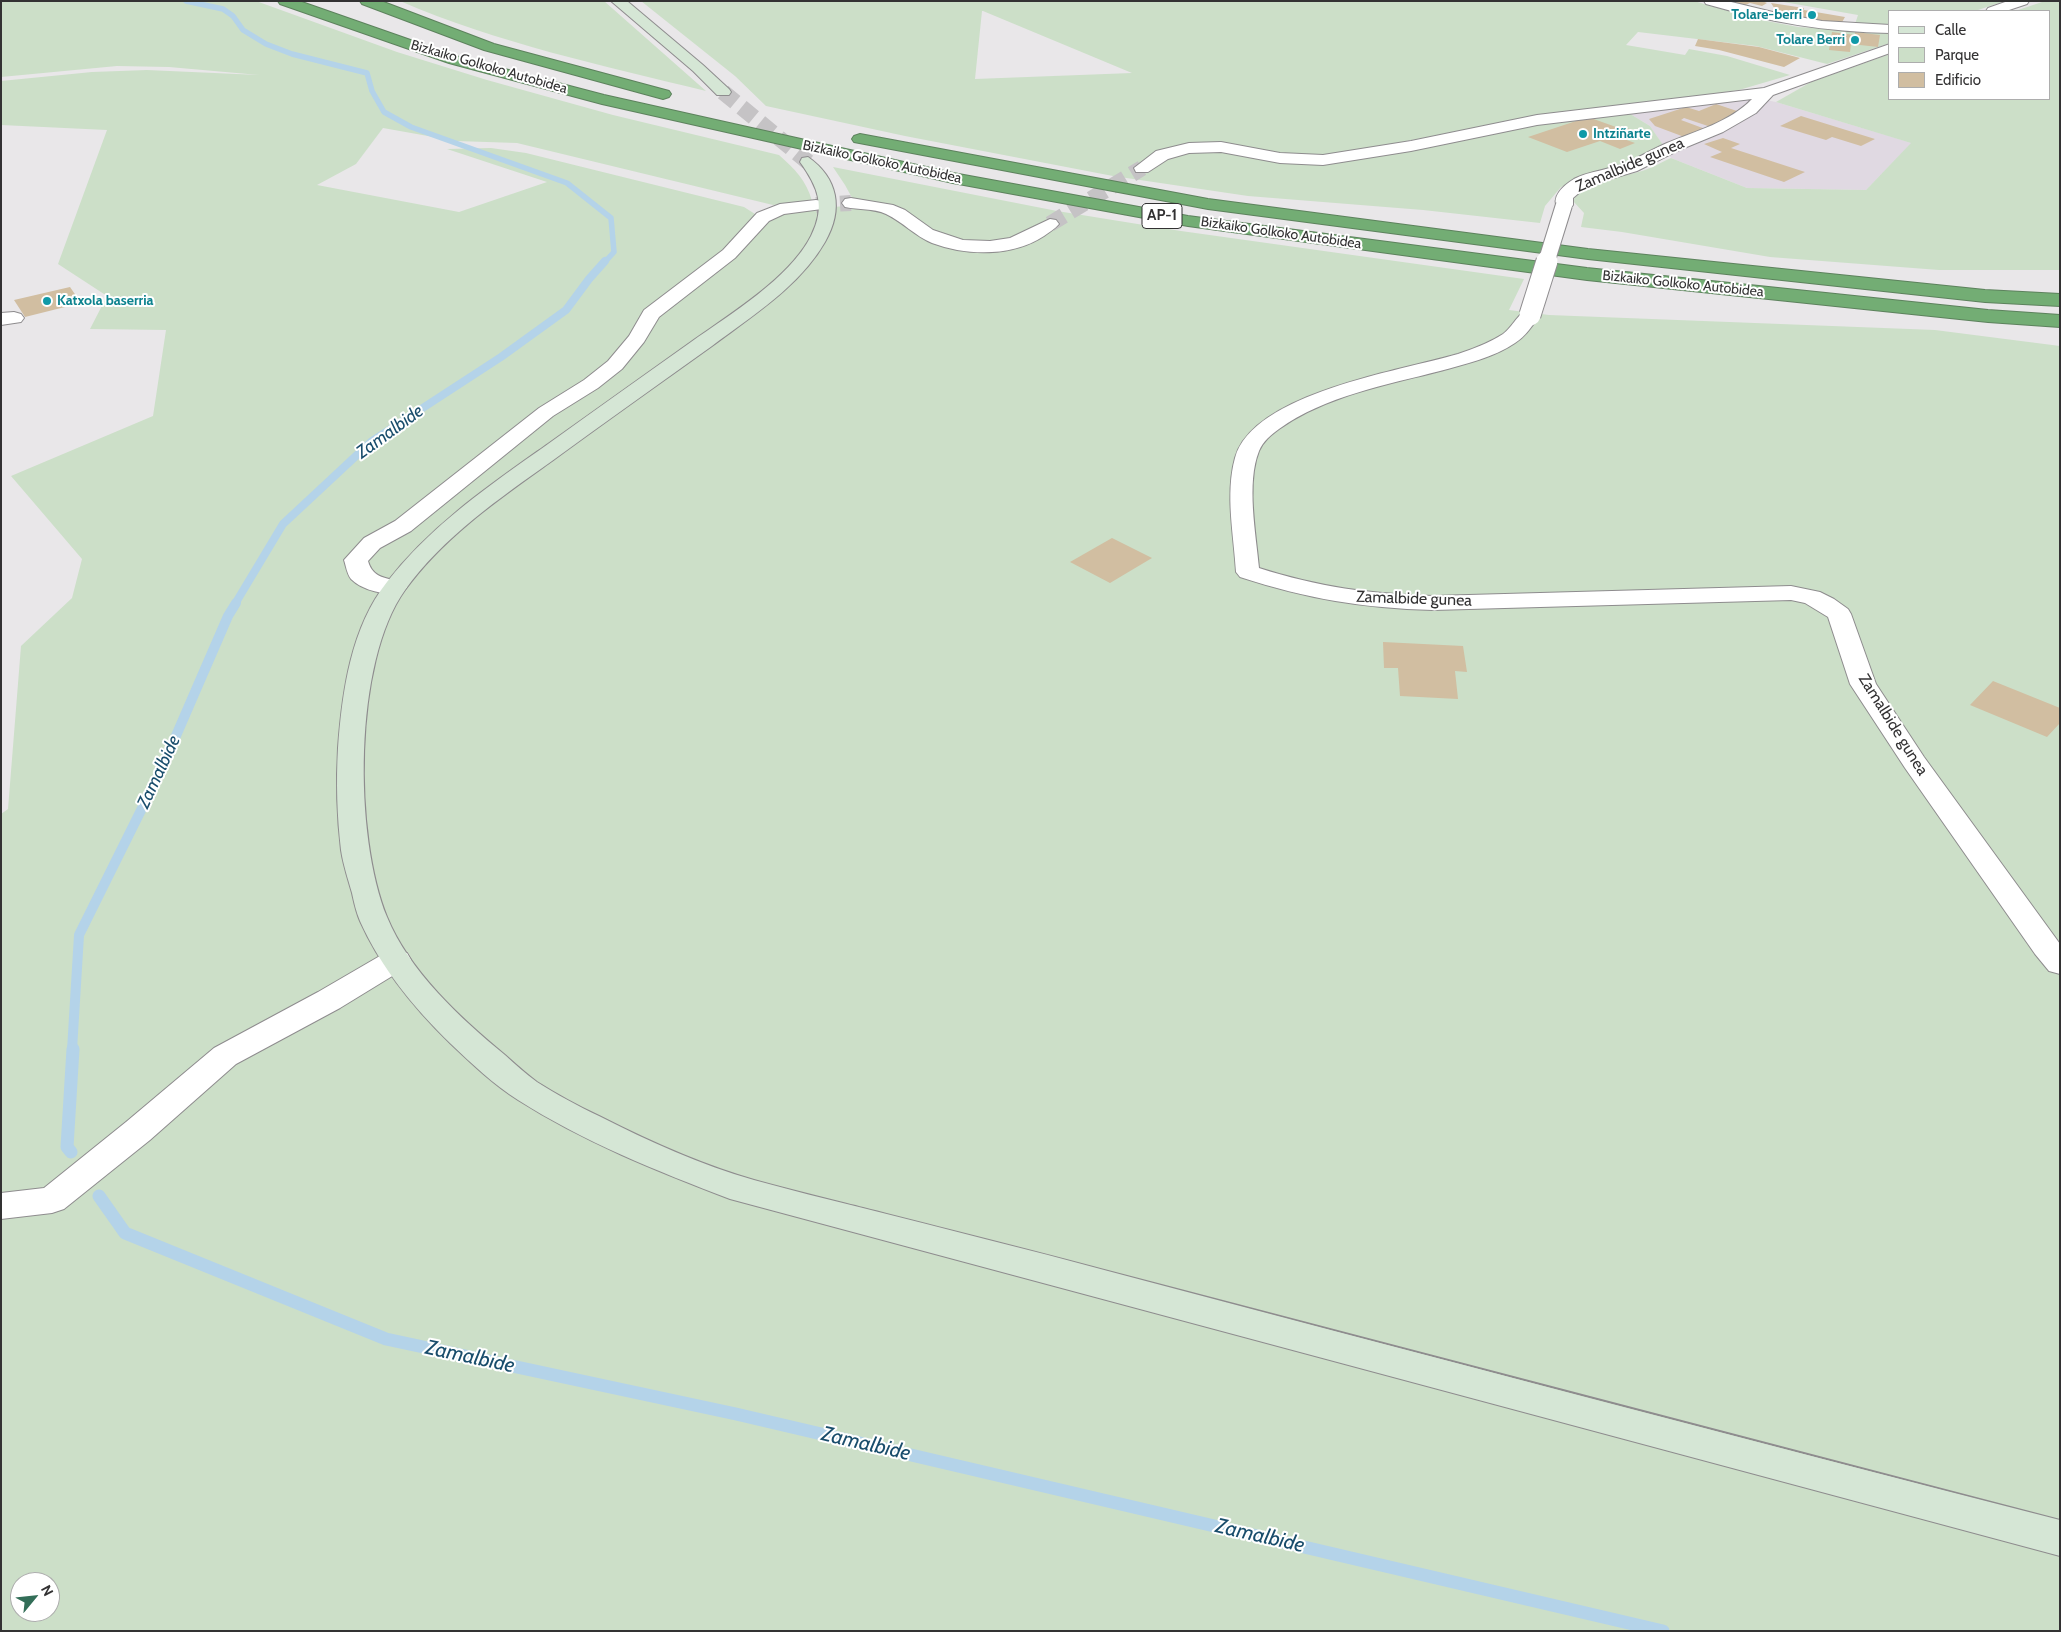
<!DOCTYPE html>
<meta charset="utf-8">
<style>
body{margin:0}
#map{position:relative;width:2061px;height:1632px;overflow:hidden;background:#e9e7e9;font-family:Cabin,sans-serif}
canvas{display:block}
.frame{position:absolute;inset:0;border:2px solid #333233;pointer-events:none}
.legend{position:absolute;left:1888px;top:10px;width:162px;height:90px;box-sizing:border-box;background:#fff;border:1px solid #adadad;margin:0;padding:6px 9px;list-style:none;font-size:15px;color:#333233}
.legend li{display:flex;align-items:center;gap:10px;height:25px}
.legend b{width:25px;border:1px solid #adadad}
.north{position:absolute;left:10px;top:1572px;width:50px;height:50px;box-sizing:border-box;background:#fff;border:1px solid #adadad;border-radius:50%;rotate:62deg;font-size:14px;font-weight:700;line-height:20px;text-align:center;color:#333233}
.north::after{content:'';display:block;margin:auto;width:18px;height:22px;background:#336e58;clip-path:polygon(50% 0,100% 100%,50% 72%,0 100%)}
</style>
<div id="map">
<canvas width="2061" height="1632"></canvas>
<div class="frame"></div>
<ul class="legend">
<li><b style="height:6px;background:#d5e6d5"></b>Calle</li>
<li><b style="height:14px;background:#ccdfc8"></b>Parque</li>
<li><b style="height:14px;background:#d1bea1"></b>Edificio</li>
</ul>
<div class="north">N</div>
</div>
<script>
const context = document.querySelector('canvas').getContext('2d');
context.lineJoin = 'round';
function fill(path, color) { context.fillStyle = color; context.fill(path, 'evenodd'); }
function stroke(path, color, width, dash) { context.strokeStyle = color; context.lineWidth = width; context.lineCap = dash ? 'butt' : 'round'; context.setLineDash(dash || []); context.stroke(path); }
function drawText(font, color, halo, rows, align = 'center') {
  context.font = font + ' Cabin,sans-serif'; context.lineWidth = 4; context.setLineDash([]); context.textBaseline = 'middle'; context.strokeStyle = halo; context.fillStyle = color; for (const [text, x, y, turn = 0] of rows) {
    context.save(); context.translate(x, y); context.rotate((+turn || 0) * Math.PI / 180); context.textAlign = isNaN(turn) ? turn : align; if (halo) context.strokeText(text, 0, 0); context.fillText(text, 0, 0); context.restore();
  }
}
fill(new Path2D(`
 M 1750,97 L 1776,102 L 1912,143 L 1866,190 L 1747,188 L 1671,158 L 1650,126 L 1627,112 Z`), '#e0d9e2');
fill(new Path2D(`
 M 1,1 L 256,1 L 397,52 L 487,80 L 613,115 L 779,155 C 795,169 806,180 812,201 L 773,205 L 517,143 L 456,141 L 383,128 L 356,164 L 317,185 L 459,212 L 547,182 L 447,149 L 491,148 L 526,153 L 744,207 L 755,214 L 856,205 L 845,185 L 833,167 L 1057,211 L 1181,231 L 1524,279 L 1509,310 L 1549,315 L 1935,330 L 2060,346 L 2060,1631 L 1,1631 L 1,814 L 8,809 L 21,646 L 72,598 L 82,559 L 11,476 L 153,416 L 166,330 L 90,329 L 107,296 L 58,264 L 107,130 L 1,125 L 1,81 L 92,72 L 147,70 L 259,75 L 169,67 L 117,66 L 1,77 ZM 20,1582 L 50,1582 L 50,1612 L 20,1612 Z
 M 400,1 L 604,1 L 706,91 C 604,66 497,43 400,1 Z
 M 641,1 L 1694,1 L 1756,19 L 1798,27 L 1890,32 L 1890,43 L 1827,64 L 1756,46 L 1638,32 L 1626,45 L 1685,55 L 1689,49 L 1727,56 L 1790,75 L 1739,90 L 1641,105 L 1481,127 L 1332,155 L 1387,155 L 1491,132 L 1560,120 L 1627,112 L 1650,126 L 1663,145 L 1618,169 L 1592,174 L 1561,187 L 1545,206 L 1540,223 L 1423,210 L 1248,196 L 1113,176 L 905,136 L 766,106 L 735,76 ZM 982,11 L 983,11 L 1132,73 L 975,79 Z
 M 1778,1 L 2005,1 L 1975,11 L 1890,11 L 1890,24 L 1855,24 L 1858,15 Z
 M 2045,1 L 2060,1 L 2060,270 L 1939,270 L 1770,257 L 1622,232 L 1581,227 L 1584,213 L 1573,201 C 1585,175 1618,179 1642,171 C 1652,168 1662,162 1671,158 L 1747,188 L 1866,190 L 1911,143 L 1776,102 L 1811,82 L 1890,54 L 1890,99 L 2050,99 L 2050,11 L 2015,11 Z`), '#ccdfc8');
stroke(new Path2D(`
 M 186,1 L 223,9 L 233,16 L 243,30 L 266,44 L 292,54 L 367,73 L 372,91 L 384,112 L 411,127 L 567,183 L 611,218 L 614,252 L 604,263`), '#b4d3e9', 5.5);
stroke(new Path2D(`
 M 235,604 L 283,524 L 372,441 L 501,357 L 566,310 L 589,279 L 605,261`), '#b4d3e9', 8);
stroke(new Path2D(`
 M 72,1050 L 79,935 L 162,768 L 228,616 L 236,603`), '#b4d3e9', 10);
stroke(new Path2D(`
 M 71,1152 L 67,1147 L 73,1049
 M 99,1196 L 125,1233 L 386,1339 L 736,1414 L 1663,1631`), '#b4d3e9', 13);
fill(new Path2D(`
 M 1728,1 L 1762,1 L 1767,3 L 1762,6 L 1750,3 L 1743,6 Z
 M 1771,3 L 1804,8 L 1804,10 L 1845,17 L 1841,24 L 1778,14 Z
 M 1832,32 L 1855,35 L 1855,32 L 1880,35 L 1878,47 L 1851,44 L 1850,52 L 1829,50 Z
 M 1698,39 L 1759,47 L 1800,58 L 1784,67 L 1719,50 L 1695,46 Z
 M 1716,104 L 1743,113 L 1711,127 L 1684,118 L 1681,120 L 1708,130 L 1687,138 L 1655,126 L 1649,119 L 1686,107 L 1699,111 Z
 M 1801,116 L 1875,139 L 1861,146 L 1832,137 L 1826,140 L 1780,126 Z
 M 1588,117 L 1616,127 L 1621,126 L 1638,132 L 1621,138 L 1635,143 L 1620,149 L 1600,141 L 1567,152 L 1528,137 Z
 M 1723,138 L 1740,144 L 1731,148 L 1805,172 L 1784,182 L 1710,157 L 1722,152 L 1704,144 Z
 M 70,287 L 81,303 L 25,317 L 14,300 Z
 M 1112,538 L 1152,558 L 1110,583 L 1070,562 Z
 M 1383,642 L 1463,646 L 1467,672 L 1455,671 L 1458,699 L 1400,696 L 1398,668 L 1384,668 Z
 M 1993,681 L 2060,708 L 2060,723 L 2047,737 L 1970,705 Z`), '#d1bea1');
stroke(new Path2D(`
 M 816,205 L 851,203
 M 1050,224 L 1142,168`), '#c5c3c5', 16, [16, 8]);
stroke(new Path2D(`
 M 723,92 L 808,162`), '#c5c3c5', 16, [16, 8]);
const minor = new Path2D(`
 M 1890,44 L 1890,53 L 1773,95 L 1756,113 L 1723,132 L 1677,151 L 1637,171 L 1587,186 L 1573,198 L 1573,205 L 1570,209 L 1564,210 L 1558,209 C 1550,197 1564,185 1574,179 C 1589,171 1609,170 1626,163 C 1640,157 1653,149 1667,143 C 1696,131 1730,122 1752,99 L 1537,125 L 1411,151 L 1323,165 L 1280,163 L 1221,152 L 1189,153 L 1168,159 L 1148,172 L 1136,172 L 1134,168 L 1156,151 L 1189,143 L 1221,142 L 1280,153 L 1323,155 L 1411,141 L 1537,115 L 1764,88 Z
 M 851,198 L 893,205 L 905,210 L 933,230 L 963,240 L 990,241 L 1010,238 L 1050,219 L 1056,220 L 1059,224 C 1055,229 1049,232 1044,236 C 1012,257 967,256 932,243 C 915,236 903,222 886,214 C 873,208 859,210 845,207 L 842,203 L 845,199 Z
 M 816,200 L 822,201 L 825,205 L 822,209 L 784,214 L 769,221 L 735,258 L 659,317 L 644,342 L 622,369 L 598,388 L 553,416 L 411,531 L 380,548 L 368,561 C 373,579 387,578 403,582 L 407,587 L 403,592 C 387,596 363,591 351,579 C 347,574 346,566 344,560 L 364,538 L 395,521 L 539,408 L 584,380 L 608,361 L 629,336 L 644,310 L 723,250 L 757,213 L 780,204 Z
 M 1530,309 L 1537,311 L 1540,315 C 1532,326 1526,336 1515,343 C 1493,358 1465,364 1440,371 C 1386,385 1325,396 1279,429 C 1271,435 1263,441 1259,451 C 1246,483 1256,534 1259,568 C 1318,587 1371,594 1433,596 L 1791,586 L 1820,592 L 1834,599 L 1848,609 L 1851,614 L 1876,684 L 1924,757 L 2060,944 L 2060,974 L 2049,971 L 2035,954 L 1905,768 L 1850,684 L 1828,617 L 1805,603 L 1791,600 L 1433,610 C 1362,608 1308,599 1240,577 L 1236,572 C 1234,536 1225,494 1235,458 C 1253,393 1400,371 1458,354 C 1473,349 1489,343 1503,334 C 1513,327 1518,312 1530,309 Z
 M 14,312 L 21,314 L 24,318 L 21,322 L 1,325 L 1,313 Z
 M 396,950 L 407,953 L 411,960 L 407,967 L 340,1008 L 236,1064 L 150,1140 L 64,1209 L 52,1213 L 1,1219 L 1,1193 L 44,1188 L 126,1122 L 214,1048 L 318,992 L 385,953 Z`);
const tertiary = new Path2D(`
 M 1704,1 L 1727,1 L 1777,13 L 1822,21 L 1890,25 L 1890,33 C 1827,32 1767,22 1706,4 Z
 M 2008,1 L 2029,1 L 2027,4 L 2006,11 L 1986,11 L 1988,8 Z`);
const secondary = new Path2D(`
 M 611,1 L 627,1 L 703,65 L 729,89 L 731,92 L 729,95 L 717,95 L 693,71 Z
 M 808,157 C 838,178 844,209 825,242 C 800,286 752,316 712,346 C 659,384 605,422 552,461 C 500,498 443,537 405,590 C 353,663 354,836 387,917 C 409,971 461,1019 505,1055 C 515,1064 526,1074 537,1082 C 556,1094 578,1106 599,1116 C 648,1141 701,1165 754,1180 C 790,1190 827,1199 863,1208 C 945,1229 1027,1249 1108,1271 C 1425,1355 1742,1439 2060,1520 L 2060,1556 L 730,1199 C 657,1171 584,1142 518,1100 C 494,1085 471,1063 451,1044 C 414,1008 381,968 360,921 C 356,912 354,902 352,893 C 348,879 343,864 341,850 C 337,817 336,781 338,748 C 342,692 351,627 387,582 C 431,525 490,485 548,444 C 595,410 643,376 691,342 C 729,315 790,278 811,236 C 826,206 818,187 800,162 L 802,158 Z`);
const motorway = new Path2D(`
 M 278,1 L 299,1 L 459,57 L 604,95 L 953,173 L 1188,216 L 1587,268 L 1988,310 L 2060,315 L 2060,327 L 1988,322 L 1587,280 L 1188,226 L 953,183 L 602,104 L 449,63 L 280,4 Z
 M 360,1 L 381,1 L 494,44 L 669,91 L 671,94 L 669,97 L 663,99 L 484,50 L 362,4 Z
 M 860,134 L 1208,199 L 1588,249 L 1985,290 L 2060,294 L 2060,306 L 1985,302 L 1588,259 L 1208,209 L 854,142 L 852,139 L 854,136 Z`);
stroke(minor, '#8e8c8e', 2);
stroke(tertiary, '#8e8c8e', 2);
stroke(secondary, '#8e8c8e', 2);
stroke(motorway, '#5d825d', 2);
fill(minor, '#fff');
fill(tertiary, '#fff');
fill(secondary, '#d5e6d5');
fill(motorway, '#73ad74');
const minorBridgeFar1 = new Path2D(`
 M 1546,263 L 1564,205`);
const minorBridge = new Path2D(`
 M 1530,315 L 1547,261`);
stroke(minorBridgeFar1, '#8e8c8e', 18, []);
stroke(minorBridge, '#8e8c8e', 23, []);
stroke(minorBridgeFar1, '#fff', 16);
stroke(minorBridge, '#fff', 21);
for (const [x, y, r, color] of [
 [1812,15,5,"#0f9aa8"],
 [1855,40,5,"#0f9aa8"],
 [1583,134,5,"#0f9aa8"],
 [47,301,5,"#0f9aa8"]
]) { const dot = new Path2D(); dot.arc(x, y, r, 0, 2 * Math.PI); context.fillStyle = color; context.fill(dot); stroke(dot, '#fff', 2); }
drawText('bold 14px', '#0d838f', '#fff', [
 ["Tolare-berri",1802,15],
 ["Tolare Berri",1845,40],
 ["Intziñarte",1593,134,"left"],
 ["Katxola baserria",57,301,"left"]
], 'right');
drawText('14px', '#333233', '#fff', [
 ["Bizkaiko Golkoko Autobidea",489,67,16],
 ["Bizkaiko Golkoko Autobidea",882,162,12],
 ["Bizkaiko Golkoko Autobidea",1281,233,8],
 ["Bizkaiko Golkoko Autobidea",1683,284,6]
]);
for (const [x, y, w] of [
 [1162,216,40]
]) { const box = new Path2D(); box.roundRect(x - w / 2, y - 12.5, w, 25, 4); context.fillStyle = '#fff'; context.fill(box); stroke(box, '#333233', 1); }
drawText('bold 15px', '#333233', null, [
 ["AP-1",1162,216]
]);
drawText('16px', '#333233', '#fff', [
 ["Zamalbide gunea",1630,165,-23],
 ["Zamalbide gunea",1414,599,2],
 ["Zamalbide gunea",1893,725,58]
]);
drawText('italic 18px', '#194d6c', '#fff', [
 ["Zamalbide",390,432,-36],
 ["Zamalbide",159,772,-65]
]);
drawText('italic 21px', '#194d6c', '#fff', [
 ["Zamalbide",470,1357,12],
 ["Zamalbide",866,1444,13],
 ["Zamalbide",1260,1536,13]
]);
</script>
